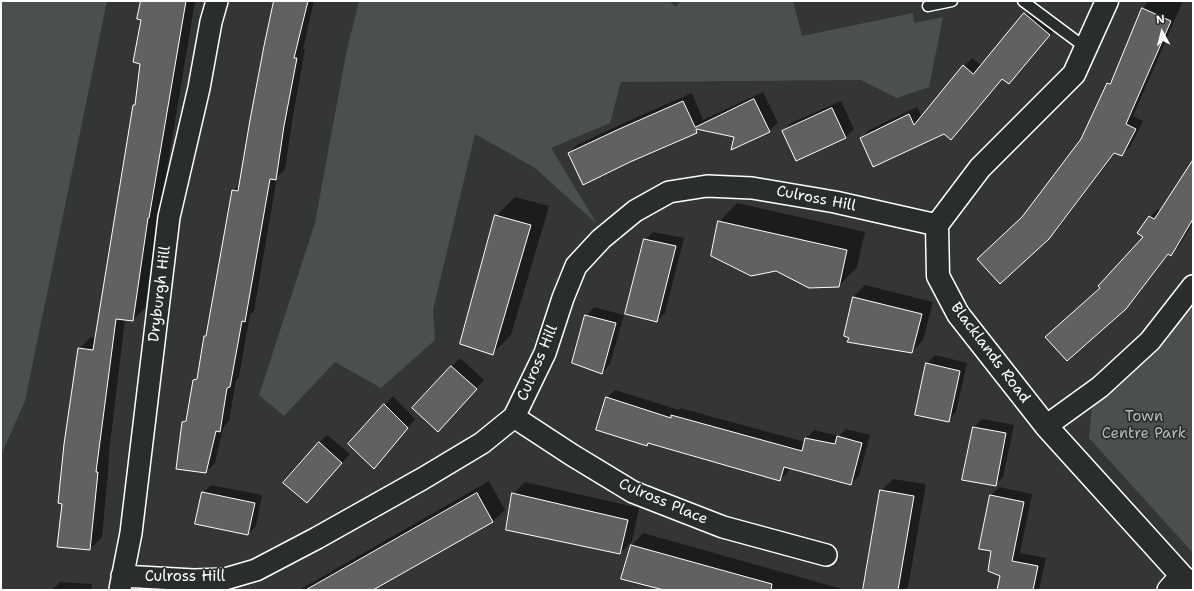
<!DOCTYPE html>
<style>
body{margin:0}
#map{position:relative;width:1194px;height:591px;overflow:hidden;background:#333536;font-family:"Shantell Sans",sans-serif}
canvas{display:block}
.frame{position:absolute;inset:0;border:2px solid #fff;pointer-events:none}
.north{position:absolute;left:1142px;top:12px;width:40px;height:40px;-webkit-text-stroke:3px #2a2d2e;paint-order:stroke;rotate:353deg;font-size:11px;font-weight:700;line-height:16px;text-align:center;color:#fff}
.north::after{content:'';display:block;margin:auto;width:14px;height:18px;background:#fff;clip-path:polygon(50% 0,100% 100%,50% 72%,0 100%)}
</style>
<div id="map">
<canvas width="1194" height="591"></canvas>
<div class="frame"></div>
<div class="north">N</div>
</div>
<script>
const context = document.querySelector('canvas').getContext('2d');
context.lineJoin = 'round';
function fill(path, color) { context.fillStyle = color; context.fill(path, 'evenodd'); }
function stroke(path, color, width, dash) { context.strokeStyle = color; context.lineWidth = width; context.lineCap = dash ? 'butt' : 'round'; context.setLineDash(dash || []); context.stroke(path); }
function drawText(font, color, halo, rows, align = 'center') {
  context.font = font + ' "Shantell Sans",sans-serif'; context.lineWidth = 3.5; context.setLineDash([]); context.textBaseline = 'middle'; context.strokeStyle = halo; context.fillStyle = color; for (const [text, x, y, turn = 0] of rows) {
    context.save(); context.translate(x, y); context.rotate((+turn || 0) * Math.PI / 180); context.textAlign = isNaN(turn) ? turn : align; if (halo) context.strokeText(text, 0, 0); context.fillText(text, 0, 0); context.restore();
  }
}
fill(new Path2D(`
 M 1,1 L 107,1 L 25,401 L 1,455 Z
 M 359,1 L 669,1 L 676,7 L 680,1 L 793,1 L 802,36 L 913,13 L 914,23 L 943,17 L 929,87 L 897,98 L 861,80 L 621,82 L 610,123 L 551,148 L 597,224 L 535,168 L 475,134 L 433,310 L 435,340 L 381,388 L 335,362 L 284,416 L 259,395 L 315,223 L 346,54 Z
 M 1193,298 L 1193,553 L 1089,438 L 1092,406 L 1112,389 Z`), '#4c4f50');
fill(new Path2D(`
 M 142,1 L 195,1 L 161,205 L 159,207 L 145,308 L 133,320 L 125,319 L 108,461 L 109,461 L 102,537 L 90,549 L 79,349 L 91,337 L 96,338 L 134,105 L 137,103 L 142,63 Z
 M 275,1 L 314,1 L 303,49 L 305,49 L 293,116 L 285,169 L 277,177 L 254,311 L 250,314 L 239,377 L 236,380 L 229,421 L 223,428 L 215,463 L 206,472 L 183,422 L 187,418 L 194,380 L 198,376 L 205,337 L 208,334 L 233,191 L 241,184 Z
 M 1148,1 L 1183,1 L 1133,116 L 1143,121 L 1130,147 L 1122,155 L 1116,152 L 1057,230 L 1048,238 L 1024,216 L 1082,140 L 1107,84 L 1114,78 L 1143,9 Z
 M 1032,6 L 1057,27 L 1017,75 L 1003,78 L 951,139 L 944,133 L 861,138 L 869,130 L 917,107 L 922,117 L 964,66 L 972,58 L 981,65 Z
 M 763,92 L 778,123 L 769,131 L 735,136 L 700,129 L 697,132 L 630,161 L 569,154 L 577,145 L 626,122 L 692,93 L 703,120 Z
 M 841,101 L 854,129 L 846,137 L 783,131 L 791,123 Z
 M 1193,159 L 1193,223 L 1179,246 L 1171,254 L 1169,253 L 1134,299 L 1125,308 L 1101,288 L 1145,236 L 1150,217 L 1158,209 L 1161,211 L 1189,168 Z
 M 515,197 L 549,206 L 511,335 L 492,354 L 496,216 Z
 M 737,203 L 865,232 L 857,267 L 839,286 L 719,222 Z
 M 653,232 L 684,238 L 665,313 L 657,321 L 645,240 Z
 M 865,285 L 933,302 L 923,340 L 912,352 L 853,297 Z
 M 594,307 L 624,315 L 610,364 L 602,373 L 586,316 Z
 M 935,355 L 967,363 L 956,412 L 948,421 L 927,364 Z
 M 460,358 L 484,380 L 446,422 L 414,408 Z
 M 615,390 L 679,410 L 680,408 L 805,442 L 806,439 L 814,430 L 839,436 L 846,429 L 870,435 L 859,476 L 851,484 L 790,467 L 788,472 L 780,480 L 650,442 L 647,445 L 607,398 Z
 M 393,396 L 415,419 L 382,460 L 349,444 Z
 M 982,419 L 1014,425 L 1003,477 L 995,485 L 974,427 Z
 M 327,435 L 350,454 L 307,502 L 319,443 Z
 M 893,479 L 926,484 L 908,587 L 905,590 L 864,590 L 881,491 Z
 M 489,481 L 505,510 L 493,521 L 373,590 L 299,590 Z
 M 525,482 L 639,508 L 632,541 L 620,553 L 513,494 Z
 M 211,485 L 262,495 L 256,526 L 248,534 L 203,493 Z
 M 999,487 L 1032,494 L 1020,553 L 1046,558 L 1039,590 L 999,590 L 1001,575 L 991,495 Z
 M 643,533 L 842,589 L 842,590 L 668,590 L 632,545 Z
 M 60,582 L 92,584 L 91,590 L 52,590 Z`), '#0007');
const building = new Path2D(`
 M 141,1 L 186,1 L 149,218 L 148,218 L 133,321 L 116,319 L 96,472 L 98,472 L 90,550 L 57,547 L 62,504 L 58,503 L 64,444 L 78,348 L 93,350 L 133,105 L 135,105 L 140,64 L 133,62 L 141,20 L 137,19 Z
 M 274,1 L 308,1 L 294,58 L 297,58 L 284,126 L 276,180 L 270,179 L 245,322 L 242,321 L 230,387 L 227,388 L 220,432 L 216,431 L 206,473 L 176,469 L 182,422 L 186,421 L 193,380 L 197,379 L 204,336 L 206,336 L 232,190 L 238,191 L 250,120 L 264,46 Z
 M 1142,8 L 1171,21 L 1126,124 L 1136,129 L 1122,156 L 1114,153 L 1049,239 L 1000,284 L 977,259 L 1022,217 L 1081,139 L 1107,83 L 1110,84 Z
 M 1024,13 L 1050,35 L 1009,84 L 1002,79 L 951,140 L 944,134 L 873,167 L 860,138 L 909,114 L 914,125 L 963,65 L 973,74 Z
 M 754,99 L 770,132 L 731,150 L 734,137 L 696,129 L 697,133 L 630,162 L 583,185 L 568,153 L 617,130 L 683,101 L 695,127 Z
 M 832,108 L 846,138 L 796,161 L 782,131 Z
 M 1193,160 L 1193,219 L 1171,256 L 1168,254 L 1126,309 L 1067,361 L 1045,337 L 1100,288 L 1098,286 L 1143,237 L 1137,233 L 1149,216 L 1154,219 Z
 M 495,215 L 531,225 L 493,355 L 460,344 Z
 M 718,221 L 847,250 L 839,287 L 809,288 L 776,271 L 751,276 L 711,256 Z
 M 644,239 L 676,246 L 657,322 L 625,314 Z
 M 853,297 L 922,314 L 912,353 L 847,342 L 849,338 L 844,336 Z
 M 585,315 L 616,323 L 602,374 L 572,363 Z
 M 926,363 L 960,371 L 949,422 L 915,415 Z
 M 451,366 L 477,389 L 438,432 L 412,408 Z
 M 606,397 L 671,418 L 671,415 L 802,451 L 805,438 L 835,444 L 837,436 L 862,443 L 851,485 L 784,467 L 780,481 L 648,443 L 647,446 L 596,430 Z
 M 384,404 L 408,428 L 374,469 L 348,444 Z
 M 973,427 L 1006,433 L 996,486 L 962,480 Z
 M 319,442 L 342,463 L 307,503 L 283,483 Z
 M 880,490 L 914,496 L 898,590 L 863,590 Z
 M 202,492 L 255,503 L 248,535 L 195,524 Z
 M 477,493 L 493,522 L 373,590 L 306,590 Z
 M 512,493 L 628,520 L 620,554 L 506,530 Z
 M 990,495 L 1024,502 L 1012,561 L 1038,566 L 1033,590 L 997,590 L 1000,576 L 988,571 L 991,551 L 979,549 Z
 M 631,545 L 772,584 L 771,590 L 664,590 L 621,579 Z`);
fill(building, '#5f6162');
stroke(building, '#fff', 1);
const service = new Path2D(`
 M 1023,1 L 1086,48
 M 928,6 L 952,1`);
const minor = new Path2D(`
 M 514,417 L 572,455 L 633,492 L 723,527 L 826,555
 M 1046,426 L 1100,387 L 1150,341 L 1193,286
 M 122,576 L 194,580 L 225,579 L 256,570 L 317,538 L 422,479 L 482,443 L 514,417 L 545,353 L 563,298 L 576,266 L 601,239 L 635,211 L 669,192 L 707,186 L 752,188 L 835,202 L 937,225
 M 120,589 L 131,533 L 169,217 L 199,88 L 211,22 L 217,1
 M 1168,590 L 1181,575`);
const tertiary = new Path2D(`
 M 1107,1 L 1074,74 L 980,168 L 937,225 L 938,276 L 958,314 L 1046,426 L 1181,575 L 1193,586`);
stroke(service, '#fff', 13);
stroke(minor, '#fff', 24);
stroke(tertiary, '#fff', 25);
stroke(service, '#2a2d2e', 10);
stroke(minor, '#2a2d2e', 21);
stroke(tertiary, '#2a2d2e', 22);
drawText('15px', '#fff', '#2a2d2e', [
 ["Culross Hill",816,199,11],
 ["Dryburgh Hill",160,294,-83],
 ["Blacklands Road",990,353,53],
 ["Culross Hill",538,363,-67],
 ["Culross Place",663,502,23],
 ["Culross Hill",185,577]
]);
drawText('15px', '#b7b9b9', '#2a2d2e', [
 ["Town",1144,417],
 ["Centre Park",1144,434]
]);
</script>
